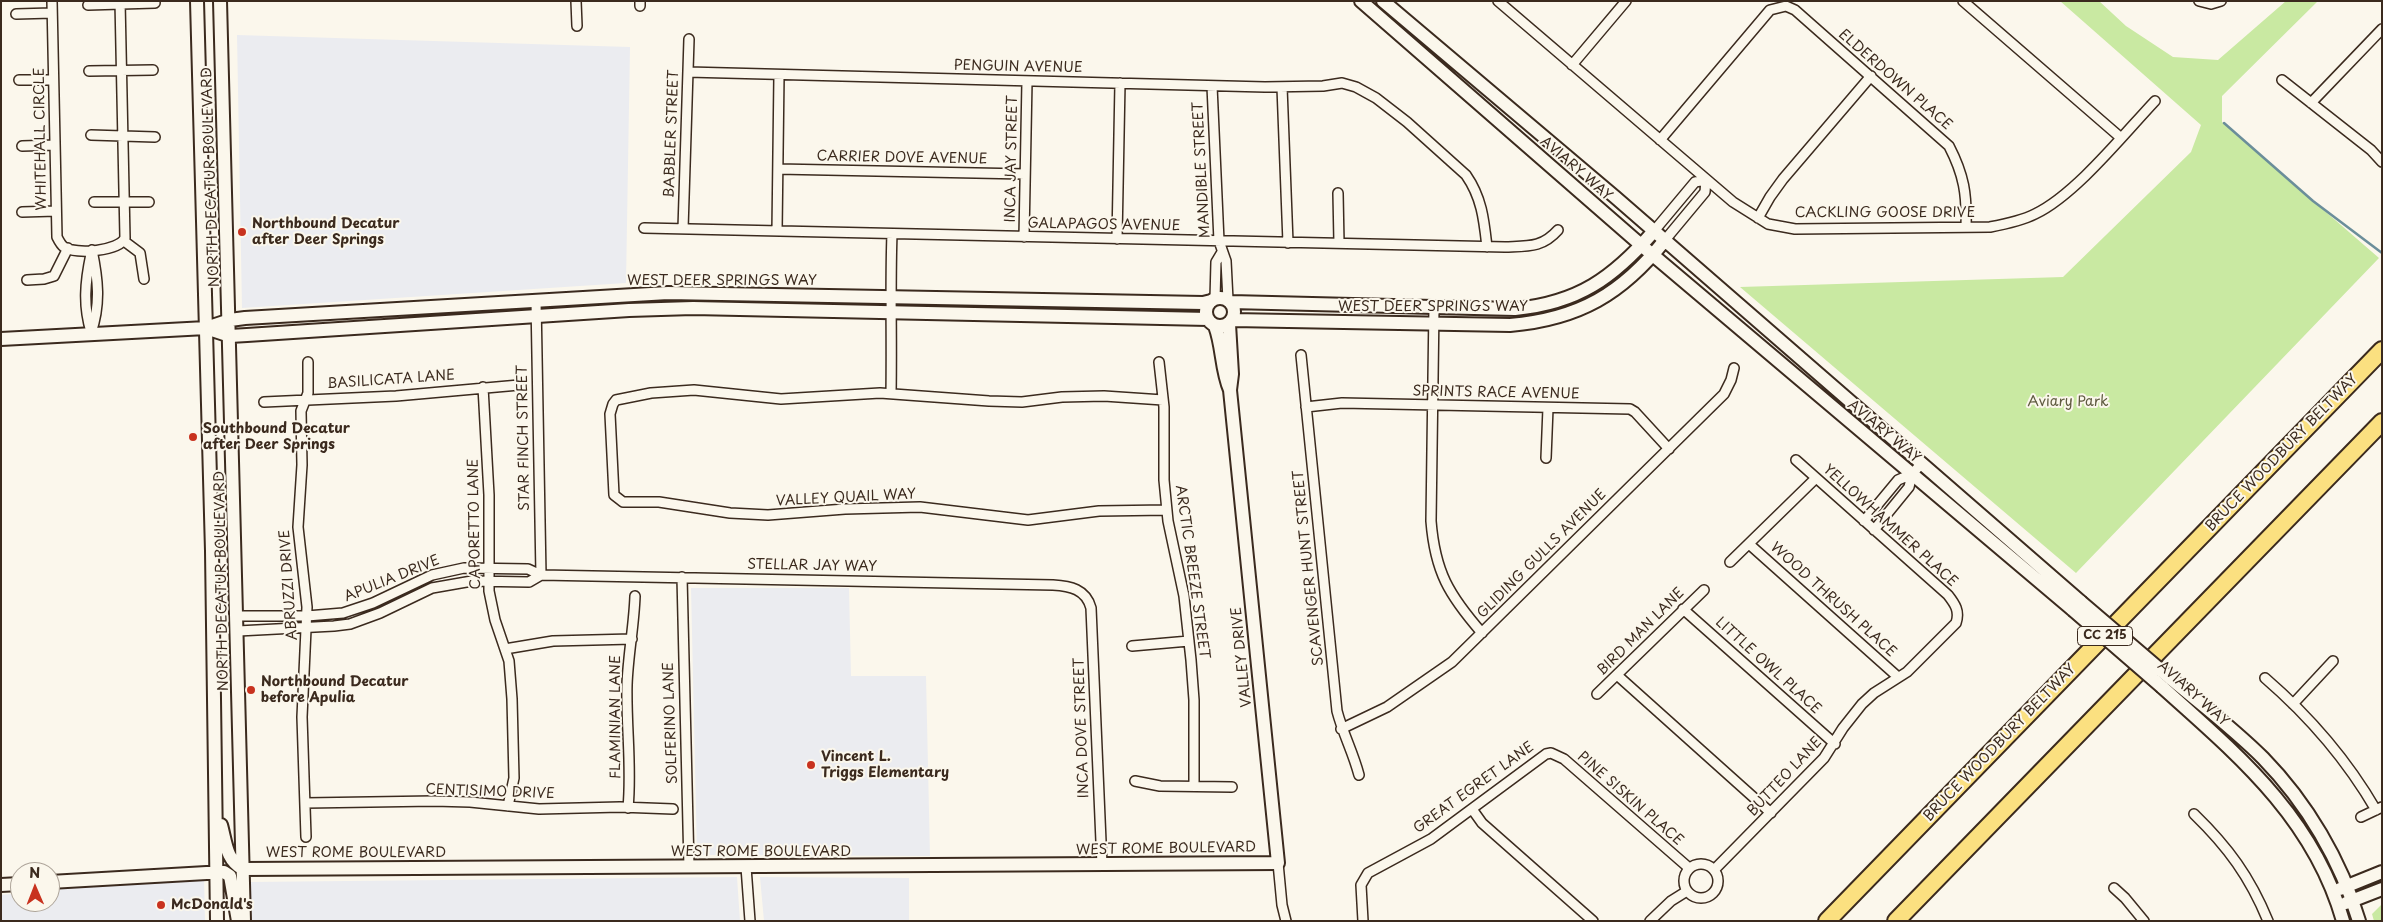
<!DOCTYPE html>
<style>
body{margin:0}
#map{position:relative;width:2383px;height:922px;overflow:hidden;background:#fbf7ec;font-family:"Playpen Sans",sans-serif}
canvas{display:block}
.frame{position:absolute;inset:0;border:2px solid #3b2a1e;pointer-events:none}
.north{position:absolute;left:10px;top:862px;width:50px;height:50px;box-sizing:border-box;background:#fbf7ec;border:1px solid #aea59a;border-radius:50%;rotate:359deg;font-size:14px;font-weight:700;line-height:20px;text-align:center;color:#3b2a1e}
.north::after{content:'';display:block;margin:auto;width:18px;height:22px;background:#c8321e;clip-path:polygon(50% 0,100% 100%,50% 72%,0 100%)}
</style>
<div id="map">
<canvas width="2383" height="922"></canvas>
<div class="frame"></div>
<div class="north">N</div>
</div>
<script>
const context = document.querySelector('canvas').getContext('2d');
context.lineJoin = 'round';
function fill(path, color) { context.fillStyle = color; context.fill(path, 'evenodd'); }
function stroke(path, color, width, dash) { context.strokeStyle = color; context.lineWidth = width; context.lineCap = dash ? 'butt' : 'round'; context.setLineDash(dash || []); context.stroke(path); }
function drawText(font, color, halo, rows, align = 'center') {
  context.font = font + ' "Playpen Sans",sans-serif'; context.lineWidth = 4; context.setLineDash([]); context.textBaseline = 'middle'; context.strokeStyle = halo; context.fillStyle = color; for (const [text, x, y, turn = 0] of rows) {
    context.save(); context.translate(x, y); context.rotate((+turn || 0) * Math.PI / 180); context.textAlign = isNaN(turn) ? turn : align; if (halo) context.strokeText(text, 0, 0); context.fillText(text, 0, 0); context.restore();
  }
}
fill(new Path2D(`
 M 237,35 L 630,47 L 626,283 L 242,308 Z
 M 691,588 L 849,588 L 851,676 L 926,676 L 930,856 L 697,855 Z
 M 204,876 L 205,921 L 1,921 L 1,895 L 20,893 L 20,902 L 50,902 L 50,890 Z
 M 737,877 L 740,921 L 250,921 L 250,882 Z
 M 760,877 L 909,878 L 909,921 L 764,921 Z`), '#ebecf0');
fill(new Path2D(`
 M 2060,1 L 2099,1 L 2126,26 L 2173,57 L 2218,60 L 2286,1 L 2318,1 L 2222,96 L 2222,122 L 2379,258 L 2076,573 L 1740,287 L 2063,277 L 2191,152 L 2201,125 Z
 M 2382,904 L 2382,921 L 2374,921 L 2372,914 Z`), '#c9e9a2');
stroke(new Path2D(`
 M 2224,123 L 2313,201 L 2382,253`), '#6b8e9a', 2.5);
const street = new Path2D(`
 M 52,1 L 57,237 C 59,241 61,245 64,247 C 76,255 119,251 125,238 L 120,1
 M 576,1 L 577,26
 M 1498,1 L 1733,202 L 1768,224 L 1795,229 L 1990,227 C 2006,224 2021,221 2035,214 C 2075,195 2123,135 2155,101
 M 1963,1 L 2120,137
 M 2199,1 L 2211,4 L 2221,1
 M 88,5 L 155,3
 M 640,6 L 640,1
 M 16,14 L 52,13
 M 1572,65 L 1626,1
 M 89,71 L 153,70
 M 688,72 L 1265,87 L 1323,86 L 1342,83 L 1356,87 L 1376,98 L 1407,122 L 1466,175 C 1482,198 1484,220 1487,247
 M 19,80 L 53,80
 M 2282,80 L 2371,150 L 2382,162
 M 1212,86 L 1219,241 L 1226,261 L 1228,300
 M 1282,87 L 1288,243
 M 2311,103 L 2382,29
 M 91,135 L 155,137
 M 1660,140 L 1770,10 L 1786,6 L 1795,10 L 1949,146 C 1964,175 1967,194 1966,227
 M 22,146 L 55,145
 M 778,169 L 1025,174
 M 1338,193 L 1339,243
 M 94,202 L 149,202
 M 22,212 L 56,211
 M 1758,218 L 1770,197 L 1783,179 L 1871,76
 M 644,228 L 1505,247 C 1528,246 1542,248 1558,230
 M 683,229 L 689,39
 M 777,231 L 779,75
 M 1654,231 L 1695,182 L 1706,180 L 1705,192 L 1665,240
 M 1024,237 L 1027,81
 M 1117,239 L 1120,83
 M 124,241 L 140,253 L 144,279
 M 91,254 C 85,282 83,306 91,332
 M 27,280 L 44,279 L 54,276 L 68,248
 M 1215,299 L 1216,262 L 1222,252
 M 536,301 L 541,575
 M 1434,307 L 1431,521 C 1435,572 1449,595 1482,633
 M 91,333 C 101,304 98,279 92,250
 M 1301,355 L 1337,711 C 1343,734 1353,752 1359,775
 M 1159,362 L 1164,407 L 1164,480 L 1168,521 L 1184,596 L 1191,660 L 1194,700 L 1194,786
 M 483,387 L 489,495 L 489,591 L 495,620 L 509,661 L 512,699 L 514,778 L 508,806
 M 891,393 C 892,340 890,287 892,234
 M 1163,400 L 1104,396 L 1062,397 L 1022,402 L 989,401 L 880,393 L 781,399 L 694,390 L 651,393 L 616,400 L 613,404 L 610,414 L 614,495 L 623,502 L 659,502 L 730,513 L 768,515 L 845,509 L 920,507 L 1028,520 L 1099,511 L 1167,510
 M 264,402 L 396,396 L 519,385
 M 1306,407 L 1342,403 L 1630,409 L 1635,412 L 1669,449
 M 1546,458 L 1548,408
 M 1864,521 L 1898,480 L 1912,474 L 1922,463
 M 1874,530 L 1909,487 L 1912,474
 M 1749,544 L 1898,677
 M 1730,562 L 1816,478
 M 682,577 L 689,867
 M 1683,609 L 1835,744
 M 238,616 L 307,616 L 343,613 L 373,603 L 432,575 L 464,568 L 528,569 L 541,575 L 1053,585 C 1070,586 1086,589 1091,608 L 1102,865
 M 238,631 L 334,626 L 350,624 L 380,613 L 432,588 L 472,581 L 529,582 L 541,575
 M 1132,646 L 1189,641
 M 505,649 L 553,641 L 632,639
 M 1617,675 L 1771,813
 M 2265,678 C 2309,716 2347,760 2376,810
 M 1597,694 L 1704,590
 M 2293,704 L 2333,661
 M 1341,729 L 1387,707 L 1452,662 L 1724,394 L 1731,380 L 1734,368
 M 1135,781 L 1160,786 L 1232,787
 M 306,803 L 434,801 L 470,802 L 539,809 L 620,807 L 673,809
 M 628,808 C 632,767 626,726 627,685 C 628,655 634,626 635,596
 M 1472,809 L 1482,823 L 1593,921
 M 2194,814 C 2228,847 2250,877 2268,921
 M 2361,817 L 2382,807
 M 306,837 L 302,717 L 307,607 L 298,527 L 302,465 L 301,411 L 308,393 L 308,362
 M 1278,863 L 1282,905 L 1286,921
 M1684 881a17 17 0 1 1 34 0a17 17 0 1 1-34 0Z
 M 746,867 L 750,921
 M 1714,870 L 1824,758 L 1843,728 L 1862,704 L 1874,693 L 1907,672 L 1956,623 C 1960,611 1955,604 1948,595 L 1796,460
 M 2114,888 L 2125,898 L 2144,921
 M 1363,921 L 1361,885 L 1368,873 L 1431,839 L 1546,754 L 1551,753 L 1564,759 L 1689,868
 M 1650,921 L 1671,901 L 1687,891`);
const secondary = new Path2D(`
 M 197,1 L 212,551 L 217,921
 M 220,1 L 244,921
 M 1361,1 L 1641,245 L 2073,610
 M 1383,1 L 1615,197 L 2081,602
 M1206 312a14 14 0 1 1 28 0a14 14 0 1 1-28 0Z
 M 1231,302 L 1515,309 C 1578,303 1613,278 1654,231
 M 1233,320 L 1510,325 C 1579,319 1622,294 1665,240
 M 1215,326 C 1223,347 1221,369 1230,390
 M 206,328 L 230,336 L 247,335 L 629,310 L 693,308 L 1208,319
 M 1,339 L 206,328 L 230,320 L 245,318 L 668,293 L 1203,303 L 1211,301
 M 2170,678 C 2201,704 2234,729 2263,758 C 2307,803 2341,861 2359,921
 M 2162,687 C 2238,755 2314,818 2343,921
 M 221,825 C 226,843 226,860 243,869
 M 243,869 L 1278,863 L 1230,390 L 1232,374 L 1229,324
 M 50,882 L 224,872 L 230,876 L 238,921
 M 1,885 L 20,884
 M 2340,889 L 2382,872
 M 2346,903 L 2382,889`);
const highway = new Path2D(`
 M 1827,921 L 2382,350
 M 1896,921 L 2382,422`);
stroke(street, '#3b2a1e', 12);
stroke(secondary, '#3b2a1e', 16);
stroke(highway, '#3b2a1e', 20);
stroke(street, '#fbf7ec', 9);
stroke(secondary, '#fbf7ec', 12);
stroke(highway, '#fbe080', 16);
const secondaryBridge = new Path2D(`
 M 2081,602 L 2170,678
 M 2073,610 L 2162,687`);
stroke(secondaryBridge, '#3b2a1e', 16, []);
stroke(secondaryBridge, '#fbf7ec', 12);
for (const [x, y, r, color] of [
 [242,232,5,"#c8321e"],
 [193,437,5,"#c8321e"],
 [251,690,5,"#c8321e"],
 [811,765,5,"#c8321e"],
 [161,905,5,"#c8321e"]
]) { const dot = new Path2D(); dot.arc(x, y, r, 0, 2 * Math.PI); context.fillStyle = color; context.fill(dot); stroke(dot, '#fbf7ec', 2); }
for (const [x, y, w] of [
 [2105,636,55]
]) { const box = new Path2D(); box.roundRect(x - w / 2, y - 9.5, w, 19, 4); context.fillStyle = '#fbf7ec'; context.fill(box); stroke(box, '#3b2a1e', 1); }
drawText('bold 12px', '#3b2a1e', null, [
 ["CC 215",2105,636]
]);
drawText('14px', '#3b2a1e', '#fbf7ec', [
 ["PENGUIN AVENUE",1018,67,1],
 ["ELDERDOWN PLACE",1895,80,41],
 ["BABBLER STREET",672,134,-88],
 ["WHITEHALL CIRCLE",41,139,-91],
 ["CARRIER DOVE AVENUE",902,158,1],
 ["INCA JAY STREET",1012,159,-89],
 ["AVIARY WAY",1576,169,41],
 ["MANDIBLE STREET",1202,170,-93],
 ["NORTH DECATUR BOULEVARD",211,177,-92],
 ["CACKLING GOOSE DRIVE",1885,213],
 ["GALAPAGOS AVENUE",1104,225,1],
 ["WEST DEER SPRINGS WAY",722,281],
 ["WEST DEER SPRINGS WAY",1433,307],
 ["BASILICATA LANE",391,380,-4],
 ["SPRINTS RACE AVENUE",1496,393,1],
 ["AVIARY WAY",1884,432,40],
 ["STAR FINCH STREET",524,438,-91],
 ["BRUCE WOODBURY BELTWAY",2282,453,-46],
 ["VALLEY QUAIL WAY",846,498,-3],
 ["CAPORETTO LANE",475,524,-91],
 ["YELLOWHAMMER PLACE",1890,526,42],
 ["GLIDING GULLS AVENUE",1542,554,-45],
 ["STELLAR JAY WAY",812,566,1],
 ["SCAVENGER HUNT STREET",1309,568,-96],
 ["ARCTIC BREEZE STREET",1192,572,82],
 ["APULIA DRIVE",392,579,-22],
 ["NORTH DECATUR BOULEVARD",222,581,-91],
 ["ABRUZZI DRIVE",289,585,-94],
 ["WOOD THRUSH PLACE",1833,600,42],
 ["BIRD MAN LANE",1641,632,-45],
 ["VALLEY DRIVE",1242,657,-96],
 ["LITTLE OWL PLACE",1768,666,42],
 ["AVIARY WAY",2193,694,42],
 ["FLAMINIAN LANE",616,717,-90],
 ["SOLFERINO LANE",671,723,-92],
 ["INCA DOVE STREET",1082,728,-92],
 ["BRUCE WOODBURY BELTWAY",2000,743,-46],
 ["BUTTEO LANE",1785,777,-47],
 ["GREAT EGRET LANE",1474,788,-36],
 ["CENTISIMO DRIVE",490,792,2],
 ["PINE SISKIN PLACE",1630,799,41],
 ["WEST ROME BOULEVARD",1166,849,-1],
 ["WEST ROME BOULEVARD",761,852],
 ["WEST ROME BOULEVARD",356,853]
]);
drawText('bold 14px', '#3b2a1e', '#fbf7ec', [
 ["Northbound Decatur",252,224],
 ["after Deer Springs",252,240],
 ["Southbound Decatur",203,429],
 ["after Deer Springs",203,445],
 ["Northbound Decatur",261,682],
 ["before Apulia",261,698],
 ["Vincent L.",821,757],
 ["Triggs Elementary",821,773],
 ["McDonald's",171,905]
], 'left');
drawText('14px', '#5e5a3f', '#fbf7ec', [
 ["Aviary Park",2068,402]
]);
</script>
